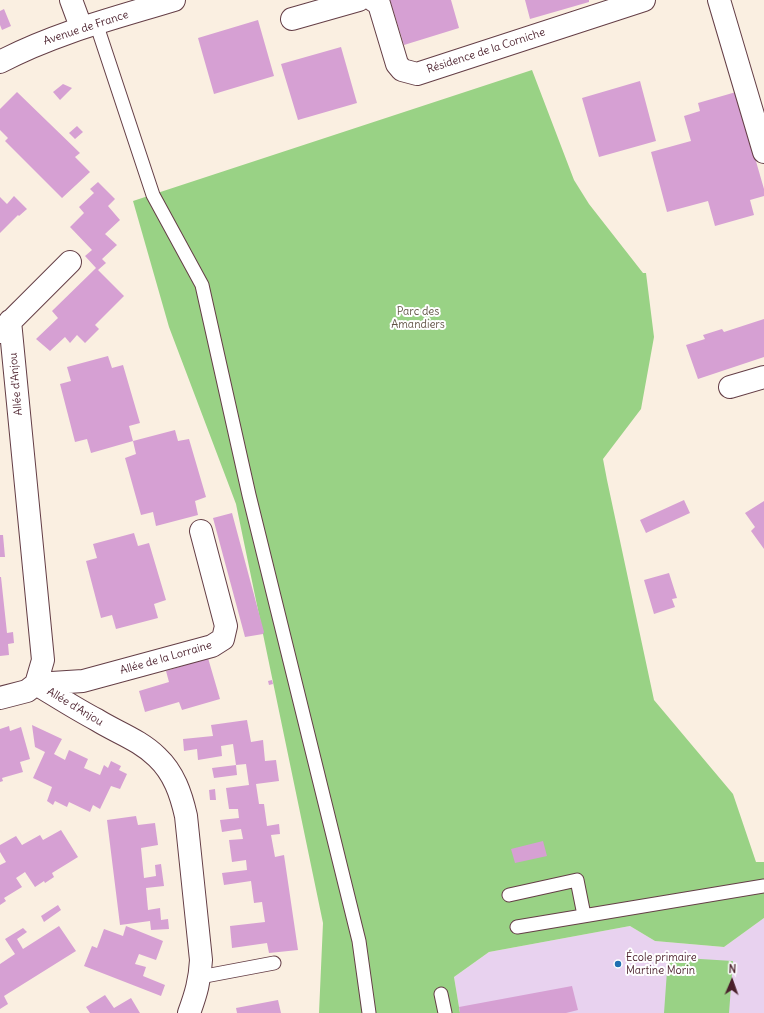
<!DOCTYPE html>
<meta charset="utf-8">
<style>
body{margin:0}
#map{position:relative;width:764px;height:1013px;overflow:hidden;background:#faefe1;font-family:Delius,sans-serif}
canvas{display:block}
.north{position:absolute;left:712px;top:961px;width:40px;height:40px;-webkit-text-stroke:3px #fff;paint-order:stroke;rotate:2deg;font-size:11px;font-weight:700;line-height:16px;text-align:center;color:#4a1f2b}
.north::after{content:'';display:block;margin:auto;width:14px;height:18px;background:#4a1f2b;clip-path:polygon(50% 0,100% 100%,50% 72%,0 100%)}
</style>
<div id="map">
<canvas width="764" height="1013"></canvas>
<div class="north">N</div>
</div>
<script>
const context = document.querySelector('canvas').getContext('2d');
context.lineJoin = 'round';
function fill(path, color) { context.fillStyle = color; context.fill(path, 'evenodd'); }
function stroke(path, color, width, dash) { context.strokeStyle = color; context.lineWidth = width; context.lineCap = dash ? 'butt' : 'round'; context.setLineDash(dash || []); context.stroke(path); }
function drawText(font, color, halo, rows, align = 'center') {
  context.font = font + ' Delius,sans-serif'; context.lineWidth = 4; context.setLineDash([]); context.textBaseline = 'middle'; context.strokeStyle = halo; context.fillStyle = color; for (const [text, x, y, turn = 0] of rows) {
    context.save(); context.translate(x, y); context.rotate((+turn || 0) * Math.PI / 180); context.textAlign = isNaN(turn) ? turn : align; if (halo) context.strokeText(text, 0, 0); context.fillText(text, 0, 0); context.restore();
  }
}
fill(new Path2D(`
 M 764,918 L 764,1013 L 460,1013 L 454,977 L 489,952 L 630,926 L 655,941 L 724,947 Z`), '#e8d2ef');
fill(new Path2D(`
 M 532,70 L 574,180 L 589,204 L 643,273 L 646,273 L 654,337 L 641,409 L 603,459 L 607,480 L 654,700 L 733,794 L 756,862 L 764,862 L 764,918 L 724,947 L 655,941 L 630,926 L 489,952 L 454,977 L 460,1013 L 319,1013 L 323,923 L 236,504 L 169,327 L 133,201 Z
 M 668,957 L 733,961 L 729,1013 L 664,1013 Z`), '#99d285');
fill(new Path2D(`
 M 390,0 L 451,0 L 459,28 L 404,45 Z
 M 525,0 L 589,0 L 589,2 L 530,19 Z
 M 4,9 L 11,26 L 2,30 L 0,25 L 0,11 Z
 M 258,20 L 274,76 L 214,94 L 198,38 Z
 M 341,47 L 357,103 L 298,120 L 281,64 Z
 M 640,81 L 656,141 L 599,157 L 582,98 Z
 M 63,84 L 72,88 L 60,100 L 53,92 Z
 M 17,92 L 80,153 L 75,157 L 90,172 L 62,198 L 5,141 L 8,138 L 0,130 L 0,109 Z
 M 736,92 L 764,189 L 764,196 L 750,200 L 754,215 L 715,226 L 708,201 L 667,212 L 651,152 L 691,141 L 684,116 L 700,111 L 698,103 Z
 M 77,126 L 83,132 L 75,139 L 69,133 Z
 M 98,182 L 115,199 L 108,206 L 120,220 L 105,234 L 117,245 L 102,259 L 106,263 L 98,270 L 124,296 L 95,325 L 99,329 L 85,343 L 77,335 L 70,343 L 65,337 L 50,351 L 36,339 L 58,318 L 52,311 L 96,268 L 85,256 L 92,250 L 70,227 L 84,213 L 79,207 L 94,193 L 90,189 Z
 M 14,196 L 27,209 L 19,216 L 18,215 L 0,233 L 0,197 L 7,204 Z
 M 764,319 L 764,357 L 698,379 L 686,345 L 705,339 L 703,335 L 722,329 L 724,332 Z
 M 108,356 L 112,368 L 123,365 L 140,423 L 129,426 L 133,441 L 91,453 L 87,439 L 75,442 L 60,384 L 71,381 L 67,367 Z
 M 175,430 L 178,441 L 189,439 L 206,497 L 195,501 L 198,515 L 156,526 L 153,512 L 141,515 L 125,458 L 136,454 L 133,441 Z
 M 684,500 L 690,513 L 646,533 L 640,520 Z
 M 764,501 L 764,549 L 751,531 L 755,527 L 745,513 Z
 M 232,513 L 264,632 L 263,634 L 245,637 L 213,518 Z
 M 134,533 L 138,546 L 149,543 L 166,600 L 154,604 L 158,618 L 116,629 L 112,615 L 101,618 L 86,561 L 97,558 L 93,544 Z
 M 0,535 L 3,535 L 5,557 L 0,557 Z
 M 669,573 L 677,598 L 672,599 L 675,607 L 654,614 L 644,580 Z
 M 0,577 L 1,577 L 7,633 L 13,632 L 14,643 L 8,644 L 9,655 L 0,656 Z
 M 208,658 L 220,699 L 182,710 L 179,702 L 145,712 L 139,691 L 169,682 L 166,671 Z
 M 272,680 L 273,684 L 269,685 L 268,681 Z
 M 247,720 L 251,742 L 263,740 L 265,761 L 276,760 L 279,781 L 256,784 L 259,804 L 264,804 L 267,826 L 279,824 L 280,834 L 271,835 L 275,857 L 284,855 L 298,950 L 269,953 L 267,943 L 232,948 L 230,926 L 265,922 L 262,902 L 254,903 L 251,881 L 224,885 L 222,873 L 247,870 L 246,860 L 232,862 L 229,840 L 243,839 L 241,829 L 222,832 L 220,820 L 239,818 L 238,809 L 229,809 L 226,788 L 249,785 L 246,764 L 236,765 L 233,744 L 221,746 L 222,756 L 198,760 L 197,749 L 184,751 L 183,739 L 213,736 L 211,725 Z
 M 32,725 L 62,739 L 54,754 L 65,760 L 69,750 L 88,759 L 84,768 L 100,775 L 104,765 L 108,768 L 111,761 L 121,766 L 119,770 L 127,774 L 120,789 L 111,786 L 100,809 L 93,805 L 90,812 L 69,802 L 67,807 L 55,801 L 53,805 L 47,801 L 52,787 L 33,778 L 45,752 L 35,747 Z
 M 9,726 L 10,731 L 21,727 L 30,759 L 20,762 L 23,772 L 2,778 L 3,781 L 0,782 L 0,729 Z
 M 236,765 L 237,775 L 214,778 L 212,768 Z
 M 215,789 L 216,800 L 210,800 L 209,790 Z
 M 136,816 L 138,825 L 155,823 L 158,845 L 141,848 L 144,878 L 156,876 L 155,865 L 161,864 L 164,886 L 146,888 L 148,910 L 160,908 L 161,920 L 168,919 L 169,929 L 151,930 L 150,921 L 120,925 L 107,820 Z
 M 61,830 L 78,857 L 52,873 L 54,877 L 45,883 L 44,881 L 35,887 L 25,872 L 16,878 L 22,887 L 4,898 L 6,901 L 0,905 L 0,865 L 6,862 L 0,852 L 0,845 L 16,836 L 22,845 L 40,835 L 43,840 Z
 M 543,841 L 547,856 L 515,863 L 511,849 Z
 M 58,905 L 61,910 L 44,922 L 41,916 Z
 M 59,926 L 76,951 L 4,996 L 8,1004 L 0,1009 L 0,964 L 15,954 L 5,939 L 23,928 L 27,932 L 17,939 L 23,949 Z
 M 126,926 L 163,941 L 156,960 L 139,954 L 135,964 L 146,967 L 143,976 L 165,985 L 161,996 L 84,966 L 92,946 L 97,948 L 104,929 L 123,936 Z
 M 572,986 L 578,1010 L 566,1013 L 460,1013 L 459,1007 Z
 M 105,995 L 114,1008 L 131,998 L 140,1013 L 90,1013 L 86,1007 Z
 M 278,1000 L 281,1013 L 237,1013 L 236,1008 Z`), '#d6a0d3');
const lane = new Path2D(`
 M 96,23 L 153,195 L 202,285 L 249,495 L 359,941 L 369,1013
 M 509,895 L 577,880 L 584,915
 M 517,927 L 764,886
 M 200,977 L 274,963
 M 441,994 L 445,1013`);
const street = new Path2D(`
 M 71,0 L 81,27
 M 373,0 L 379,4 L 397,64 L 402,70 L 417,74 L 644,0
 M 719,0 L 764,152
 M 292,19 L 359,0
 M 0,62 C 55,33 115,18 174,0
 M 10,321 L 43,660 L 36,684 C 56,696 76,709 97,720 C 116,732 140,740 157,757 C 174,773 181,794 186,816 L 201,960 C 200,980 196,994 189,1013
 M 0,332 L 70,262
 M 730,387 L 764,377
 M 0,698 L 27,691 L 36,684 L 83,681 L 212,646 L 223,639 L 226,626 L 201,531`);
stroke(lane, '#643e46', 15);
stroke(street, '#643e46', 24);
stroke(lane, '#fff', 13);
stroke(street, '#fff', 22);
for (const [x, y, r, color] of [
 [618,964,4,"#1f6fb2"]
]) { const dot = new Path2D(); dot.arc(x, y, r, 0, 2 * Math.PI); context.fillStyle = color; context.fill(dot); stroke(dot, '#fff', 1.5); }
drawText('11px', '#4a1f2b', '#fff', [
 ["Avenue de France",86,28,-18],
 ["Résidence de la Corniche",486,51,-18],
 ["Allée d'Anjou",16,384,-95],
 ["Allée de la Lorraine",166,658,-16],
 ["Allée d'Anjou",75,707,31]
]);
drawText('11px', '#625546', '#fff', [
 ["Parc des",418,312],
 ["Amandiers",418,325]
]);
drawText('11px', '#4a1f2b', '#fff', [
 ["École primaire",626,958],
 ["Martine Morin",626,971]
], 'left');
</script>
